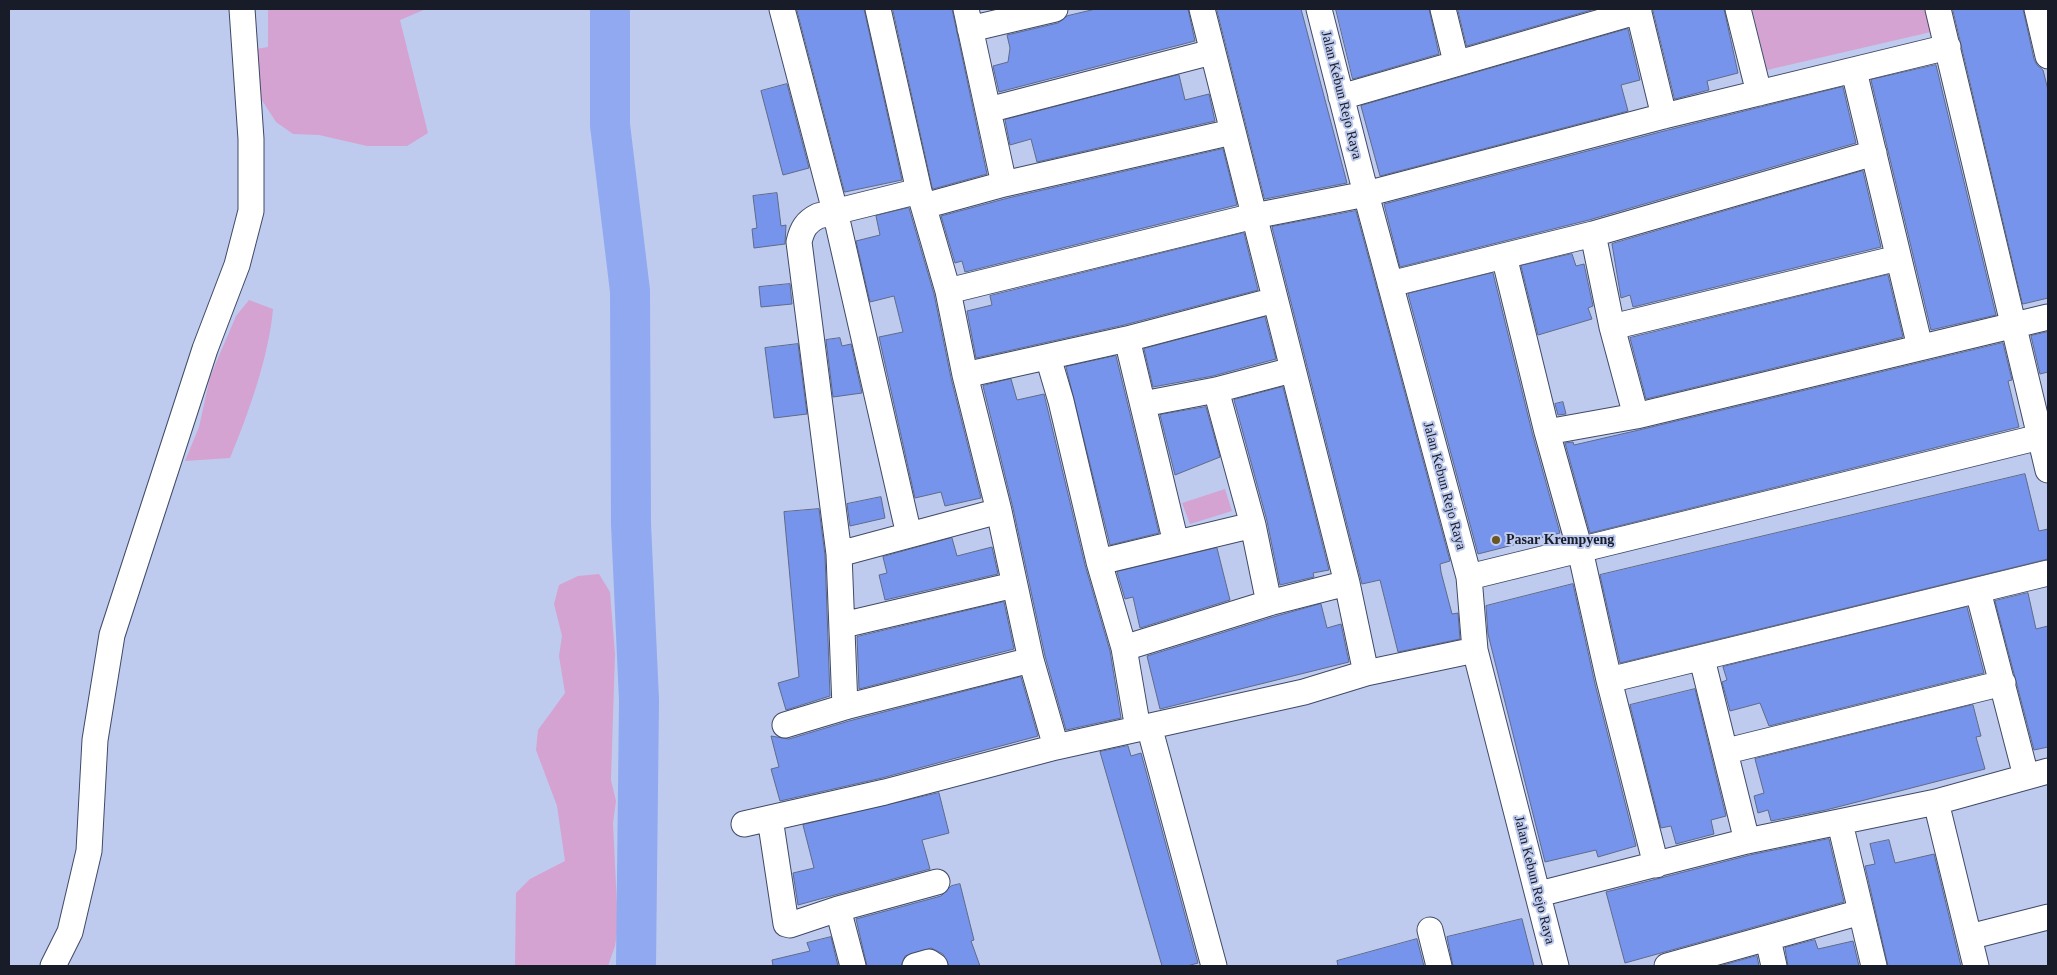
<!DOCTYPE html>
<style>
body{margin:0}
#map{position:relative;width:2057px;height:975px;overflow:hidden;background:#becbee;font-family:Georgia,serif}
canvas{display:block}
.frame{position:absolute;inset:0;border:10px solid #181c29;pointer-events:none}
</style>
<div id="map">
<canvas width="2057" height="975"></canvas>
<div class="frame"></div>
</div>
<script>
const context = document.querySelector('canvas').getContext('2d');
context.lineJoin = 'round';
function fill(path, color) { context.fillStyle = color; context.fill(path, 'evenodd'); }
function stroke(path, color, width, dash) { context.strokeStyle = color; context.lineWidth = width; context.lineCap = dash ? 'butt' : 'round'; context.setLineDash(dash || []); context.stroke(path); }
function drawText(font, color, halo, rows, align = 'center') {
  context.font = font + ' Georgia,serif'; context.lineWidth = 4; context.setLineDash([]); context.textBaseline = 'middle'; context.strokeStyle = halo; context.fillStyle = color; for (const [text, x, y, turn = 0] of rows) {
    context.save(); context.translate(x, y); context.rotate((+turn || 0) * Math.PI / 180); context.textAlign = isNaN(turn) ? turn : align; if (halo) context.strokeText(text, 0, 0); context.fillText(text, 0, 0); context.restore();
  }
}
fill(new Path2D(`
 M 268,9 L 426,9 L 400,20 L 428,133 L 407,146 L 367,146 L 319,135 L 293,134 L 276,122 L 261,99 L 256,49 L 268,47 Z
 M 1752,9 L 1926,9 L 1931,32 L 1767,70 Z
 M 249,300 L 273,309 C 269,356 248,415 230,458 L 185,461 L 199,427 L 210,377 L 236,316 Z
 M 1225,489 L 1232,511 L 1190,524 L 1182,503 Z
 M 599,574 L 610,592 L 615,654 L 611,780 L 616,801 L 613,823 L 618,926 L 615,946 L 608,966 L 515,966 L 516,893 L 530,879 L 565,861 L 557,806 L 536,750 L 538,730 L 565,693 L 559,656 L 562,636 L 554,604 L 559,585 L 578,576 Z`), '#d5a3d1');
stroke(new Path2D(`
 M 610,9 L 610,125 L 630,291 L 631,524 L 639,700 L 636,966`), '#90a9f1', 40);
const building = new Path2D(`
 M 797,9 L 864,9 L 902,180 L 845,192 Z
 M 893,9 L 952,9 L 987,174 L 933,189 Z
 M 1096,9 L 1188,9 L 1195,41 L 999,92 L 993,66 L 1008,62 L 1010,48 L 1007,35 L 1058,23 L 1067,16 Z
 M 1217,9 L 1301,9 L 1347,183 L 1265,199 Z
 M 1336,9 L 1429,9 L 1439,54 L 1353,79 Z
 M 1458,9 L 1595,9 L 1467,46 Z
 M 1653,9 L 1724,9 L 1738,73 L 1707,81 L 1709,90 L 1675,99 Z
 M 1953,9 L 2023,9 L 2034,59 L 2037,65 L 2043,70 L 2048,90 L 2048,298 L 2023,304 Z
 M 1628,29 L 1640,80 L 1621,85 L 1628,111 L 1380,176 L 1361,106 Z
 M 1936,65 L 1996,315 L 1931,330 L 1871,80 Z
 M 1179,75 L 1185,100 L 1209,94 L 1215,121 L 1037,162 L 1031,139 L 1010,145 L 1005,120 Z
 M 787,84 L 809,168 L 783,175 L 761,91 Z
 M 1843,87 L 1856,143 L 1589,220 L 1400,267 L 1384,204 L 1668,130 Z
 M 1223,149 L 1237,205 L 965,272 L 962,261 L 955,263 L 941,216 L 1008,198 Z
 M 1863,171 L 1881,247 L 1633,307 L 1630,295 L 1621,298 L 1612,244 Z
 M 777,193 L 781,226 L 786,225 L 785,244 L 754,248 L 752,229 L 757,228 L 753,196 Z
 M 909,208 L 934,294 L 951,378 L 981,498 L 945,506 L 941,492 L 915,498 L 879,337 L 903,332 L 894,296 L 870,302 L 856,241 L 880,235 L 876,216 Z
 M 1356,211 L 1450,561 L 1440,564 L 1441,572 L 1452,614 L 1458,613 L 1460,639 L 1398,652 L 1380,580 L 1362,584 L 1272,227 Z
 M 1244,233 L 1258,290 L 1124,325 L 976,358 L 967,311 L 992,305 L 990,296 Z
 M 1572,254 L 1576,266 L 1584,264 L 1593,306 L 1588,308 L 1592,319 L 1538,335 L 1521,266 Z
 M 1493,273 L 1533,436 L 1560,533 L 1478,554 L 1408,294 Z
 M 1888,275 L 1903,337 L 1646,399 L 1630,338 Z
 M 790,284 L 792,304 L 761,307 L 759,287 Z
 M 1265,317 L 1276,359 L 1213,376 L 1153,387 L 1144,349 Z
 M 2048,332 L 2048,372 L 2040,374 L 2031,336 Z
 M 840,338 L 842,346 L 851,344 L 862,393 L 833,397 L 826,340 Z
 M 2003,343 L 2012,380 L 2008,381 L 2019,427 L 1590,533 L 1565,443 L 1573,442 L 1574,445 L 1639,430 Z
 M 798,344 L 807,414 L 774,418 L 765,348 Z
 M 1116,356 L 1159,533 L 1110,545 L 1066,367 Z
 M 1011,379 L 1017,400 L 1044,394 L 1085,565 L 1110,651 L 1121,718 L 1066,730 L 1045,656 L 1013,508 L 983,386 Z
 M 1283,387 L 1329,570 L 1313,573 L 1314,577 L 1280,585 L 1267,521 L 1234,400 Z
 M 1563,402 L 1566,414 L 1558,415 L 1555,404 Z
 M 1206,407 L 1220,457 L 1175,475 L 1160,415 Z
 M 2025,474 L 2039,531 L 2048,529 L 2048,559 L 1620,663 L 1600,575 Z
 M 881,497 L 885,518 L 850,526 L 847,504 Z
 M 819,509 L 825,555 L 830,696 L 786,710 L 778,683 L 799,677 L 784,512 Z
 M 952,538 L 957,556 L 992,547 L 998,574 L 885,600 L 879,575 L 887,573 L 883,557 Z
 M 1217,548 L 1230,600 L 1140,628 L 1133,597 L 1125,599 L 1117,572 Z
 M 1573,584 L 1595,684 L 1636,846 L 1598,857 L 1596,850 L 1545,862 L 1488,634 L 1486,606 Z
 M 2028,593 L 2036,629 L 2048,626 L 2048,747 L 2034,750 L 1995,601 Z
 M 1004,602 L 1014,649 L 859,689 L 857,637 Z
 M 1321,604 L 1327,628 L 1341,624 L 1349,662 L 1160,709 L 1147,656 L 1273,617 Z
 M 1967,607 L 1984,673 L 1769,726 L 1760,703 L 1730,711 L 1722,682 L 1727,680 L 1723,667 Z
 M 1021,677 L 1038,736 L 882,778 L 780,801 L 771,769 L 779,767 L 771,736 L 789,739 L 849,721 Z
 M 1695,689 L 1726,816 L 1711,820 L 1714,834 L 1676,844 L 1671,826 L 1661,828 L 1630,705 Z
 M 1973,705 L 1981,736 L 1976,737 L 1985,769 L 1826,810 L 1771,821 L 1768,810 L 1758,813 L 1754,796 L 1764,793 L 1755,759 Z
 M 1128,746 L 1131,756 L 1141,753 L 1198,963 L 1187,966 L 1162,966 L 1100,752 Z
 M 939,793 L 949,833 L 922,840 L 930,869 L 798,905 L 793,873 L 814,868 L 803,825 Z
 M 1829,839 L 1844,902 L 1625,963 L 1606,892 L 1750,855 Z
 M 1889,840 L 1895,863 L 1934,854 L 1961,966 L 1888,966 L 1865,866 L 1875,864 L 1870,844 Z
 M 960,884 L 974,940 L 971,941 L 980,966 L 949,966 L 943,954 L 931,948 L 905,956 L 901,966 L 867,966 L 856,919 L 941,896 L 951,886 Z
 M 1522,919 L 1534,966 L 1453,966 L 1447,937 Z
 M 831,937 L 838,966 L 773,966 L 772,960 L 810,951 L 807,943 Z
 M 1417,939 L 1424,966 L 1338,966 L 1337,961 Z
 M 1815,940 L 1818,949 L 1853,941 L 1859,966 L 1788,966 L 1785,948 Z
 M 1757,956 L 1759,966 L 1720,966 Z`);
fill(building, '#7794ec');
stroke(building, '#5f6a89', 1);
const minor = new Path2D(`
 M 782,9 L 835,211 L 909,535
 M 878,9 L 919,191 L 948,291 L 965,375 L 999,511 L 1031,660 L 1056,747
 M 966,9 L 1004,184
 M 1202,9 L 1347,583 L 1366,673
 M 1319,9 L 1366,194 L 1469,577 L 1475,650 L 1556,966
 M 1443,9 L 1456,62
 M 1638,9 L 1664,116
 M 1738,9 L 1759,93
 M 1938,9 L 2048,470
 M 2037,9 L 2048,56
 M 970,29 L 1055,9
 M 1854,71 L 1920,347
 M 1341,97 L 1639,11
 M 988,110 L 1212,52
 M 924,206 L 1004,184 L 1232,132
 M 1593,234 L 1612,327 L 1636,416
 M 1504,256 L 1547,432 L 1580,550 L 1609,680 L 1656,865
 M 1390,284 L 1593,234 L 1874,153
 M 948,291 L 1254,216 L 1366,194 L 1664,116 L 1948,47
 M 1612,327 L 1898,258
 M 1127,339 L 1176,543
 M 1048,357 L 1061,401 L 1099,562 L 1124,648 L 1138,729
 M 965,375 L 1127,339 L 1275,300
 M 1216,390 L 1253,525 L 1269,603
 M 1143,404 L 1216,390 L 1292,370
 M 1547,432 L 1636,416 L 2048,317
 M 839,554 L 799,242 C 802,229 806,222 818,216 L 919,191
 M 1099,562 L 1253,525
 M 1469,577 L 2048,435
 M 1978,591 L 2026,776
 M 843,625 L 1014,585
 M 1124,648 L 1269,603 L 1347,583
 M 1702,659 L 1747,841
 M 1609,680 L 2048,573
 M 845,707 L 839,554 L 999,511
 M 785,725 L 845,707 L 1031,660
 M 1149,726 L 1214,966
 M 1727,751 L 2003,683
 M 1936,802 L 1976,966
 M 770,818 L 786,924 L 790,925 L 838,909
 M 1840,823 L 1874,966
 M 744,824 L 885,792 L 1056,747 L 1304,692 L 1366,673 L 1475,650
 M 1539,894 L 1747,841 L 1936,802 L 2048,771
 M 1430,930 L 1439,966
 M 1969,937 L 2048,917
 M 1768,939 L 1774,966
 M 53,966 L 70,932 L 89,851 L 95,740 L 112,635 L 205,349 L 237,265 L 251,211 L 251,139 L 242,9
 M 853,966 L 838,909 L 937,882
 M 915,966 L 929,962 L 935,966
 M 1667,966 L 1861,912`);
stroke(minor, '#404a67', 27);
stroke(minor, '#fff', 25);
for (const [x, y, r, color] of [
 [1496,540,5,"#695624"]
]) { const dot = new Path2D(); dot.arc(x, y, r, 0, 2 * Math.PI); context.fillStyle = color; context.fill(dot); stroke(dot, '#becbee', 2); }
drawText('14px', '#181c29', '#becbee', [
 ["Jalan Kebun Rejo Raya",1341,95,76],
 ["Jalan Kebun Rejo Raya",1444,486,75],
 ["Jalan Kebun Rejo Raya",1534,880,76]
]);
drawText('bold 14px', '#181c29', '#becbee', [
 ["Pasar Krempyeng",1506,540]
], 'left');
</script>
